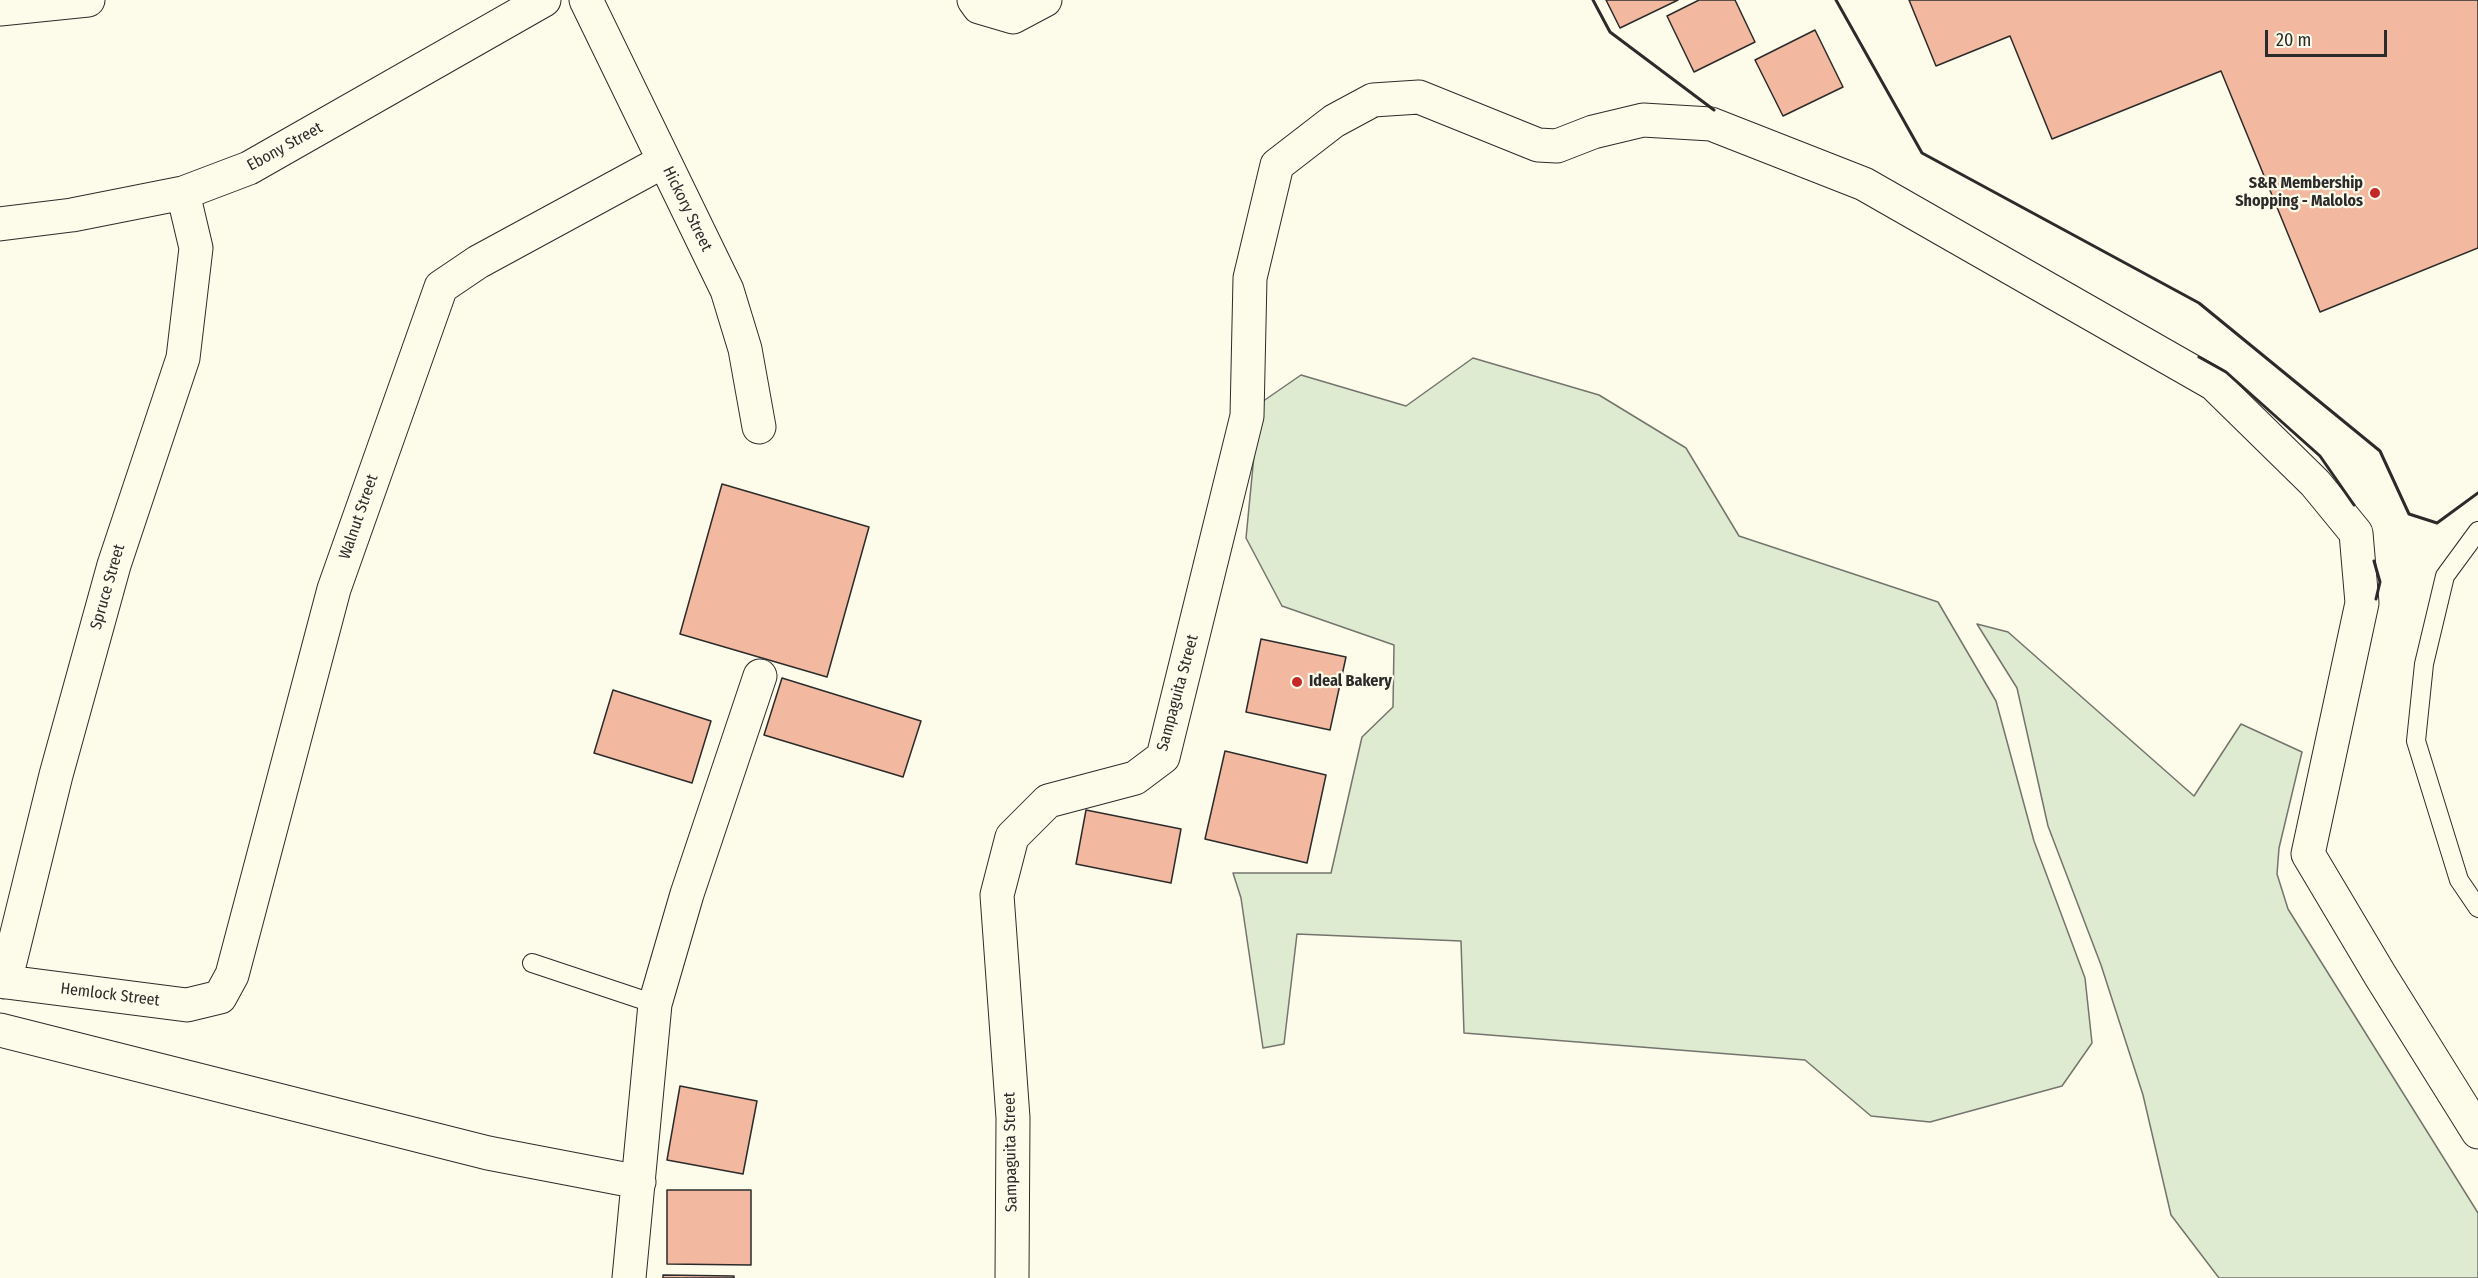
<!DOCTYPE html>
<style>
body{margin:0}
#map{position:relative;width:2478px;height:1278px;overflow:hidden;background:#fdfbea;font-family:"Fira Sans Condensed",sans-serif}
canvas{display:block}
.scale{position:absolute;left:2265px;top:30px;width:122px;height:27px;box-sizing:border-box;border:3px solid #2b2b2b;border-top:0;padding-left:8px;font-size:18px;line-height:21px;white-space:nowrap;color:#2b2b2b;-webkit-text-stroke:4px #fdfbea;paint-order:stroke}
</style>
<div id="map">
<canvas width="2478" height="1278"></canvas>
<div class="scale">20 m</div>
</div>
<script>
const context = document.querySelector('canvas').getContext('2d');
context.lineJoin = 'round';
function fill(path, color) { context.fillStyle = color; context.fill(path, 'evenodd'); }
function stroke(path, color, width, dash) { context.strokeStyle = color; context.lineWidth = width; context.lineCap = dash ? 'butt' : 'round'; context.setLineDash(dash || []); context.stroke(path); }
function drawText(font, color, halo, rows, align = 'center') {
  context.font = font + ' "Fira Sans Condensed",sans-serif'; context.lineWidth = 4.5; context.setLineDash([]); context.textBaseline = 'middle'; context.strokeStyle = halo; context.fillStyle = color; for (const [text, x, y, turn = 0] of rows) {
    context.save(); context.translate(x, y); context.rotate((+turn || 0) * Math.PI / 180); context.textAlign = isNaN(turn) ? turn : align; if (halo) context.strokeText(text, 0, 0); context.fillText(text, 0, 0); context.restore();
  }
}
const green = new Path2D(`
 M 1473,358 L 1599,395 L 1686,448 L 1739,536 L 1938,602 L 1996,701 L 2034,841 L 2085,978 L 2092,1043 L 2062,1086 L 1930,1122 L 1871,1116 L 1805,1060 L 1464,1033 L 1461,941 L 1297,934 L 1284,1044 L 1263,1048 L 1241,898 L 1233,873 L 1331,873 L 1362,737 L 1393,707 L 1394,645 L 1282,606 L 1246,538 L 1259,404 L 1301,375 L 1406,406 Z
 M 1977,624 L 2008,632 L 2194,796 L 2241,724 L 2302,752 L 2279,848 L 2277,874 L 2288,909 L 2478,1213 L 2478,1278 L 2219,1278 L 2171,1215 L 2143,1095 L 2101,965 L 2048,826 L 2017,688 Z`);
fill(green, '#deebd1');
stroke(green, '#74746e', 1.5);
const building = new Path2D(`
 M 1606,0 L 1678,0 L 1620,28 Z
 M 1699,0 L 1735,0 L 1755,42 L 1694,72 L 1667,16 Z
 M 1909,0 L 2478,0 L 2478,248 L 2320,312 L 2221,71 L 2052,139 L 2010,36 L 1936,66 Z
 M 1815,30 L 1843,87 L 1783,116 L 1755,60 Z
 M 722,484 L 869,527 L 827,677 L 680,634 Z
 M 1261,639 L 1346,657 L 1330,730 L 1246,712 Z
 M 782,678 L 921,721 L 903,777 L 764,735 Z
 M 613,690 L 711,721 L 692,783 L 594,753 Z
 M 1225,751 L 1326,775 L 1307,863 L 1205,839 Z
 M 1086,810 L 1181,829 L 1171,883 L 1076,864 Z
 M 680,1086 L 757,1101 L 743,1174 L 667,1160 Z
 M 667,1190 L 751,1190 L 751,1265 L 667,1264 Z
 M 663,1275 L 734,1276 L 734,1278 L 663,1278 Z`);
fill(building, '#f2b8a0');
stroke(building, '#2b2b2b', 1.5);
const lane = new Path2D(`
 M 2478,531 L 2445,576 L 2424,664 L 2416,741 L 2459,880 L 2478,908
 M 532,963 L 655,1004`);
const street = new Path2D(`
 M 586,0 L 727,290 L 745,349 L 759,427
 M 974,0 L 979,7 L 1013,17 L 1045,0
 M 0,9 L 88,0
 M 0,224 L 72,215 L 183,193 L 249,168 L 544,0
 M 0,981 L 187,1005 L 220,997 L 232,975 L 334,589 L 441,287 L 478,262 L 664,161
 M 5,982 L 56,775 L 114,565 L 183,358 L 196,248 L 183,193
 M 0,1030 L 488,1153 L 639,1182
 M 629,1278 L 655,1004 L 687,894 L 760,676
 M 1012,1278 L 1013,1118 L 997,895 L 1012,837 L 1048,801 L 1135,778 L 1163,757 L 1247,416 L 1250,278 L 1277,165 L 1334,121 L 1373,100 L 1419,97 L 1538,145 L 1557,146 L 1593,132 L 1643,120 L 1711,124 L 1864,184 L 2214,384 L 2315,483 L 2356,533 L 2362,603 L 2308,854 L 2380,975 L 2478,1132`);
stroke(lane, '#2b2b2b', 20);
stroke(street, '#2b2b2b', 35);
stroke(lane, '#fdfbea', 18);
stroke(street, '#fdfbea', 33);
stroke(new Path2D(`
 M 1593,0 L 1610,32 L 1714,110
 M 1836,0 L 1922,153 L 2199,303 L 2380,451 L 2409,514 L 2437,523 L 2478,493
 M 2199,357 L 2226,372 L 2320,456 L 2354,505
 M 2374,561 L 2380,582 L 2376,599`), '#2b2b2b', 3);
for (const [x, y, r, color] of [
 [2375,193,6,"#c62828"],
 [1297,682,6,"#c62828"]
]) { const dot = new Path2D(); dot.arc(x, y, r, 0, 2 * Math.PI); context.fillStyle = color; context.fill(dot); stroke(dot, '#fdfbea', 2); }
drawText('16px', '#2b2b2b', '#fdfbea', [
 ["Ebony Street",285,147,-29],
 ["Hickory Street",687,209,64],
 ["Walnut Street",359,517,-71],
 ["Spruce Street",108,587,-74],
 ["Sampaguita Street",1178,693,-75],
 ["Hemlock Street",110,995,7],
 ["Sampaguita Street",1011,1152,-91]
]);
drawText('bold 16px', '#2b2b2b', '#fdfbea', [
 ["S&R Membership",2363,184],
 ["Shopping - Malolos",2363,202],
 ["Ideal Bakery",1309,682,"left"]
], 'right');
</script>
